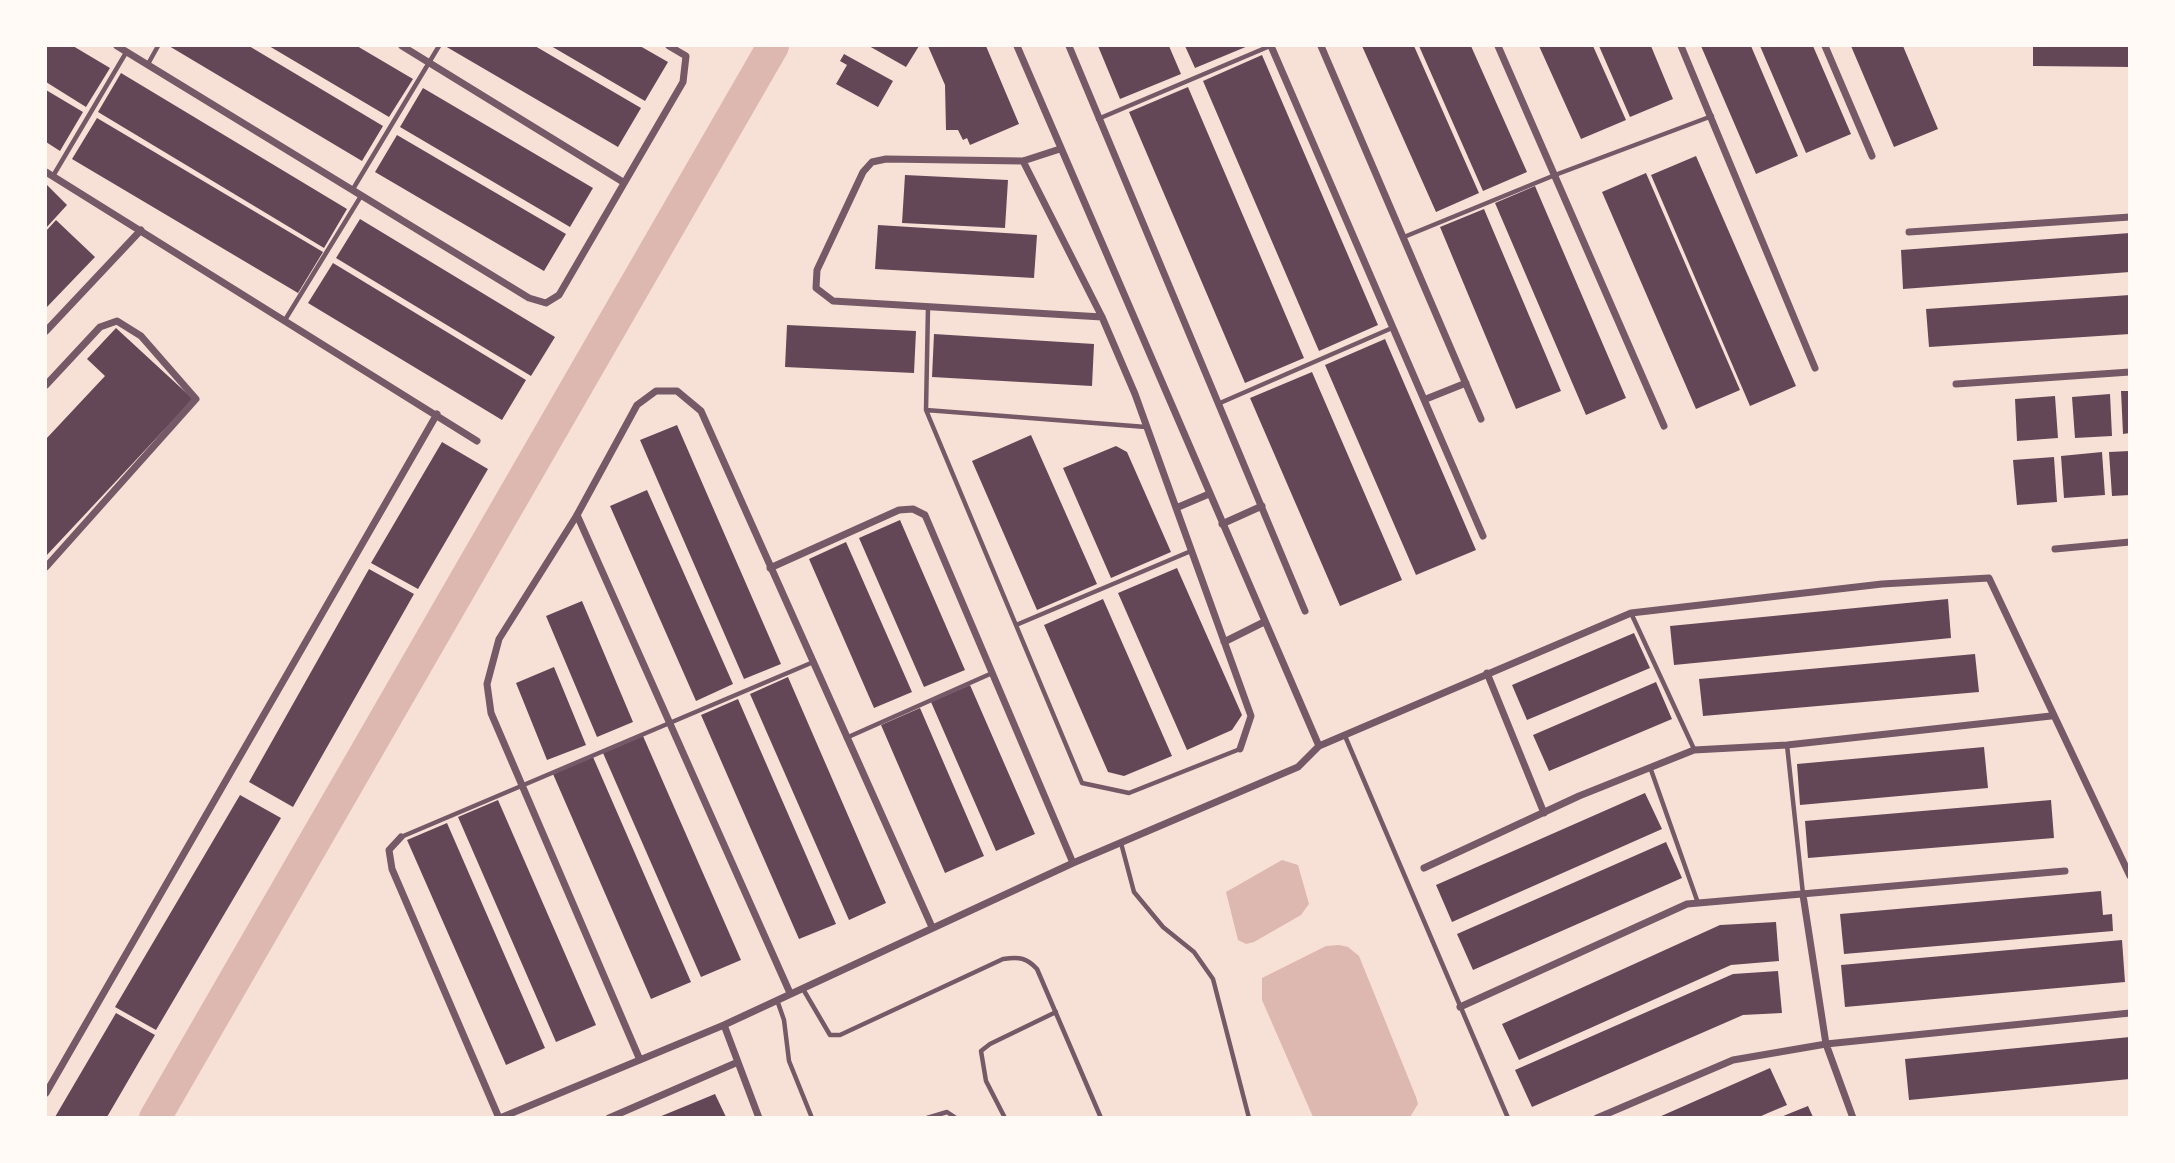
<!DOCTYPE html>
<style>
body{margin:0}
#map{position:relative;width:2175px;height:1163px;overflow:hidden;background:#f7e1d7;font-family:Helvetica,sans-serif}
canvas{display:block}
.frame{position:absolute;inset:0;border:47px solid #fffaf5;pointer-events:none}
</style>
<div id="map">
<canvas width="2175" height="1163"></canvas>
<div class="frame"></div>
</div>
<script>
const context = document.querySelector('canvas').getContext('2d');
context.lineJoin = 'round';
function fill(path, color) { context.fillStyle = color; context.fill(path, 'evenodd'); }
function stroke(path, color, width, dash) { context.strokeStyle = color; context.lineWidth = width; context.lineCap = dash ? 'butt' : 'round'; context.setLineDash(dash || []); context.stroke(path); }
fill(new Path2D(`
 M 1282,860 L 1298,865 L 1309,904 L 1301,915 L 1254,942 L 1246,944 L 1238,940 L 1226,892 Z
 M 1339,945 L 1348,947 L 1359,956 L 1416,1097 L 1418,1104 L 1410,1117 L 1313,1117 L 1262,1000 L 1262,978 L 1326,946 Z`), '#dcb8b0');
stroke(new Path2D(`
 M 155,1118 L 773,46`), '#dcb8b0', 32);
fill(new Path2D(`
 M 46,46 L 73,46 L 110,68 L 86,107 L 46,82 Z
 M 169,46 L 249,46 L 383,126 L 362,161 Z
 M 269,46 L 357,46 L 413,79 L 389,117 Z
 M 445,46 L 535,46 L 641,108 L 618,147 Z
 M 551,46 L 640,46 L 668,62 L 645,101 Z
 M 869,46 L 919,46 L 906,67 Z
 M 928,46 L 986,46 L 1019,124 L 970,145 L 967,138 L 963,140 L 958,130 L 946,130 L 945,85 Z
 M 1098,46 L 1169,46 L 1181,74 L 1120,99 Z
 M 1185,46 L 1248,46 L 1195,68 Z
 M 1362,46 L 1414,46 L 1479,193 L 1436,212 Z
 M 1419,46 L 1471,46 L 1527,172 L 1483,191 Z
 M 1539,46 L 1593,46 L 1626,120 L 1581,139 Z
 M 1599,46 L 1651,46 L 1673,99 L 1630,117 Z
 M 1701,46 L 1751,46 L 1798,156 L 1756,174 Z
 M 1760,46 L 1813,46 L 1851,134 L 1806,153 Z
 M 1851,46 L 1903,46 L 1938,129 L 1894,147 Z
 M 2033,46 L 2130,46 L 2130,67 L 2033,66 Z
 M 844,54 L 893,81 L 878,107 L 836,84 L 847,65 L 840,61 Z
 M 1262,55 L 1378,325 L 1319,351 L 1203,81 Z
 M 121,73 L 347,209 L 324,248 L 98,112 Z
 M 1188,87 L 1304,358 L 1245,383 L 1129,112 Z
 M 423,88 L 593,188 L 570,227 L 400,127 Z
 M 46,90 L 83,112 L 60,151 L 46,142 Z
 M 97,118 L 323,252 L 298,293 L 72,159 Z
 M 397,135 L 566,234 L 544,271 L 375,172 Z
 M 1696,156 L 1796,386 L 1750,406 L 1651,175 Z
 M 1646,173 L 1740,390 L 1696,409 L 1602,192 Z
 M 905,175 L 1008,180 L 1005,228 L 902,223 Z
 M 46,184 L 67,205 L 46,228 Z
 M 1535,186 L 1626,398 L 1586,415 L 1495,203 Z
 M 1484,209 L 1561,391 L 1516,409 L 1440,227 Z
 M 360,219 L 555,337 L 531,376 L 336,258 Z
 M 56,220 L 95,257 L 46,308 L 46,231 Z
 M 878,225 L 1037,235 L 1034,278 L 875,269 Z
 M 2130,233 L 2130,272 L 1903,289 L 1901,250 Z
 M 333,263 L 526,380 L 502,420 L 308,303 Z
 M 2130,295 L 2130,334 L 1929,347 L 1926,309 Z
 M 787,325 L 916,331 L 914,373 L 785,367 Z
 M 116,328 L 193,399 L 46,556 L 46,439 L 105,376 L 87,359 Z
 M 934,334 L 1094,344 L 1092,386 L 932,377 Z
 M 1385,339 L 1476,550 L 1416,575 L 1325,365 Z
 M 1312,372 L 1402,580 L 1340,606 L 1250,398 Z
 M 2121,391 L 2130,391 L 2130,433 L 2123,434 Z
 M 2110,394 L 2112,436 L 2075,438 L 2072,397 Z
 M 2055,396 L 2058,438 L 2017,441 L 2015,399 Z
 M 677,425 L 781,664 L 744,679 L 640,440 Z
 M 1031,435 L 1097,584 L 1037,610 L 972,461 Z
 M 442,442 L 488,469 L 418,589 L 371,563 Z
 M 1116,446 L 1127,452 L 1171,552 L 1111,578 L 1063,468 Z
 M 2130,451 L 2130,495 L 2112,496 L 2109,452 Z
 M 2102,452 L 2105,495 L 2064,498 L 2061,456 Z
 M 2054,457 L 2057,502 L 2017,505 L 2013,460 Z
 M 647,490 L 733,684 L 696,701 L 610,506 Z
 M 900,520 L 965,670 L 924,687 L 859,538 Z
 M 846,542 L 912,692 L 874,708 L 809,559 Z
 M 1177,568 L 1242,715 L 1232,730 L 1187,750 L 1118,593 Z
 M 369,569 L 414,594 L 293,807 L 249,782 Z
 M 1103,599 L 1172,756 L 1124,776 L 1108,772 L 1044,625 Z
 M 1948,599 L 1951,638 L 1674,665 L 1670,626 Z
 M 582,601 L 633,722 L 597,737 L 546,616 Z
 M 1634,633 L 1650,668 L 1527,720 L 1512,685 Z
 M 1975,654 L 1979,692 L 1703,716 L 1699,679 Z
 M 554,667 L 586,745 L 547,760 L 516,683 Z
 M 788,677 L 886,903 L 849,920 L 750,694 Z
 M 1656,682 L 1672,719 L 1549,771 L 1533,735 Z
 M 970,685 L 1035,834 L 996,851 L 931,702 Z
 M 738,699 L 836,924 L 799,939 L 701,715 Z
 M 920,708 L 984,856 L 945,873 L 881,725 Z
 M 643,736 L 741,960 L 701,977 L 603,753 Z
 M 1984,747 L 1988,788 L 1800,805 L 1797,764 Z
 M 593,757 L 691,982 L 651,999 L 553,774 Z
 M 1645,793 L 1662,829 L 1452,922 L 1436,885 Z
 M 240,795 L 281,818 L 156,1030 L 115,1007 Z
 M 498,800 L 596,1025 L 556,1042 L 458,817 Z
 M 2051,800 L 2054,838 L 1808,858 L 1805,821 Z
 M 447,823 L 545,1048 L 506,1065 L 407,840 Z
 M 1666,842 L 1682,878 L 1473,970 L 1457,934 Z
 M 2101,891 L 2103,915 L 2112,914 L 2113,931 L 1844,954 L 1840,914 Z
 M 1776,922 L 1779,961 L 1731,965 L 1519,1060 L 1502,1024 L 1720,925 Z
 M 2122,940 L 2125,982 L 1845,1007 L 1841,965 Z
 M 1778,971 L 1782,1013 L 1743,1015 L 1532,1107 L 1515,1070 L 1733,974 Z
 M 116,1013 L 155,1035 L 139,1062 L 107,1117 L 55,1117 Z
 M 2130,1037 L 2130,1079 L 1909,1100 L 1905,1059 Z
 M 1770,1068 L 1787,1105 L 1768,1113 L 1759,1117 L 1659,1117 Z
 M 715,1094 L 726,1117 L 659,1117 Z
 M 1808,1106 L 1813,1117 L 1781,1117 L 1793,1112 Z`), '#644757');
stroke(new Path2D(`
 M 148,64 L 158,46
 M 1098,119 L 1270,46
 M 53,176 L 127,51
 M 353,189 L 439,46
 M 1404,237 L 1555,175 L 1712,116
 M 928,307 L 926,410 L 1082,783 L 1129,793 L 1240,749
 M 285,320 L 361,196
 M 1220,403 L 1392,328
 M 926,410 L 1146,427
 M 1631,613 L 1694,749
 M 1016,625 L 1191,551
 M 1345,736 L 1508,1118
 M 846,738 L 990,674
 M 1787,745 L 1803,894
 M 1650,767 L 1698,903
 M 401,837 L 811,663
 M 1121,843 L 1134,892 L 1163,927 L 1194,952 L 1213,979 L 1249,1118
 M 803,989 L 830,1035 L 840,1035 L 1003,959 C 1019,957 1026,957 1037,969 L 1101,1118
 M 777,1000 L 784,1020 L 789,1061 L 812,1118
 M 927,1118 L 947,1112 L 956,1118
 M 1005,1118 L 986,1081 L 981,1051 L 990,1044 L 1056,1012`), '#755966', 4.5);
stroke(new Path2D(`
 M 117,46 L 529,298 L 546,303 L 559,295 L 683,82 L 686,56 L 669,46
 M 402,46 L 623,182
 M 1017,46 L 1319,746
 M 1069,46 L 1305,611
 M 1271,46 L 1483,536
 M 1321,46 L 1481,419
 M 1498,46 L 1664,426
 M 1681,46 L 1815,368
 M 1825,46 L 1872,156
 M 1060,149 L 1023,161 L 886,159 L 872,162 L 863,172 L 817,270 L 816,288 L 833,301 L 1102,317
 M 1023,161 L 1102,317 L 1135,394 L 1251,716 L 1240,749
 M 46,172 L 477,441
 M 1909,232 L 2130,217
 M 46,331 L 141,230
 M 1956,384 L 2130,372
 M 46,385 L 100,327 L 117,321 L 141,336 L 196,399 L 46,567
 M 1426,399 L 1466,383
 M 1176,508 L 1209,494
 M 577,515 L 790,993
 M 1222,524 L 1262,506
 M 2055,549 L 2130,542
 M 770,568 L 899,510 L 913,509 L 925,515 L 1073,863
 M 1224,642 L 1264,622
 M 1487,673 L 1544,813
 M 401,837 L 389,850 L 392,869 L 499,1118
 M 1424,868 L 1579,796 L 1694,750 L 1787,745 L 2051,716
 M 1803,895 L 1826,1044 L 1853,1118
 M 1460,1007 L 1687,904 L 2065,871
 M 724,1025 L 759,1118
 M 640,1060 L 491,713 L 487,684 L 499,639 L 577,515 L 637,405 L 656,391 L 677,391 L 701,411 L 932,927
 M 46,1093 L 437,414
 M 500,1118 L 724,1025 L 1073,863 L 1298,767 L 1319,746 L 1631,613 L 1882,584 L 1989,578 L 2130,876
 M 609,1118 L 738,1062
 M 1597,1118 L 1733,1060 L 1826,1044 L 2130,1013`), '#755966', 7);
</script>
